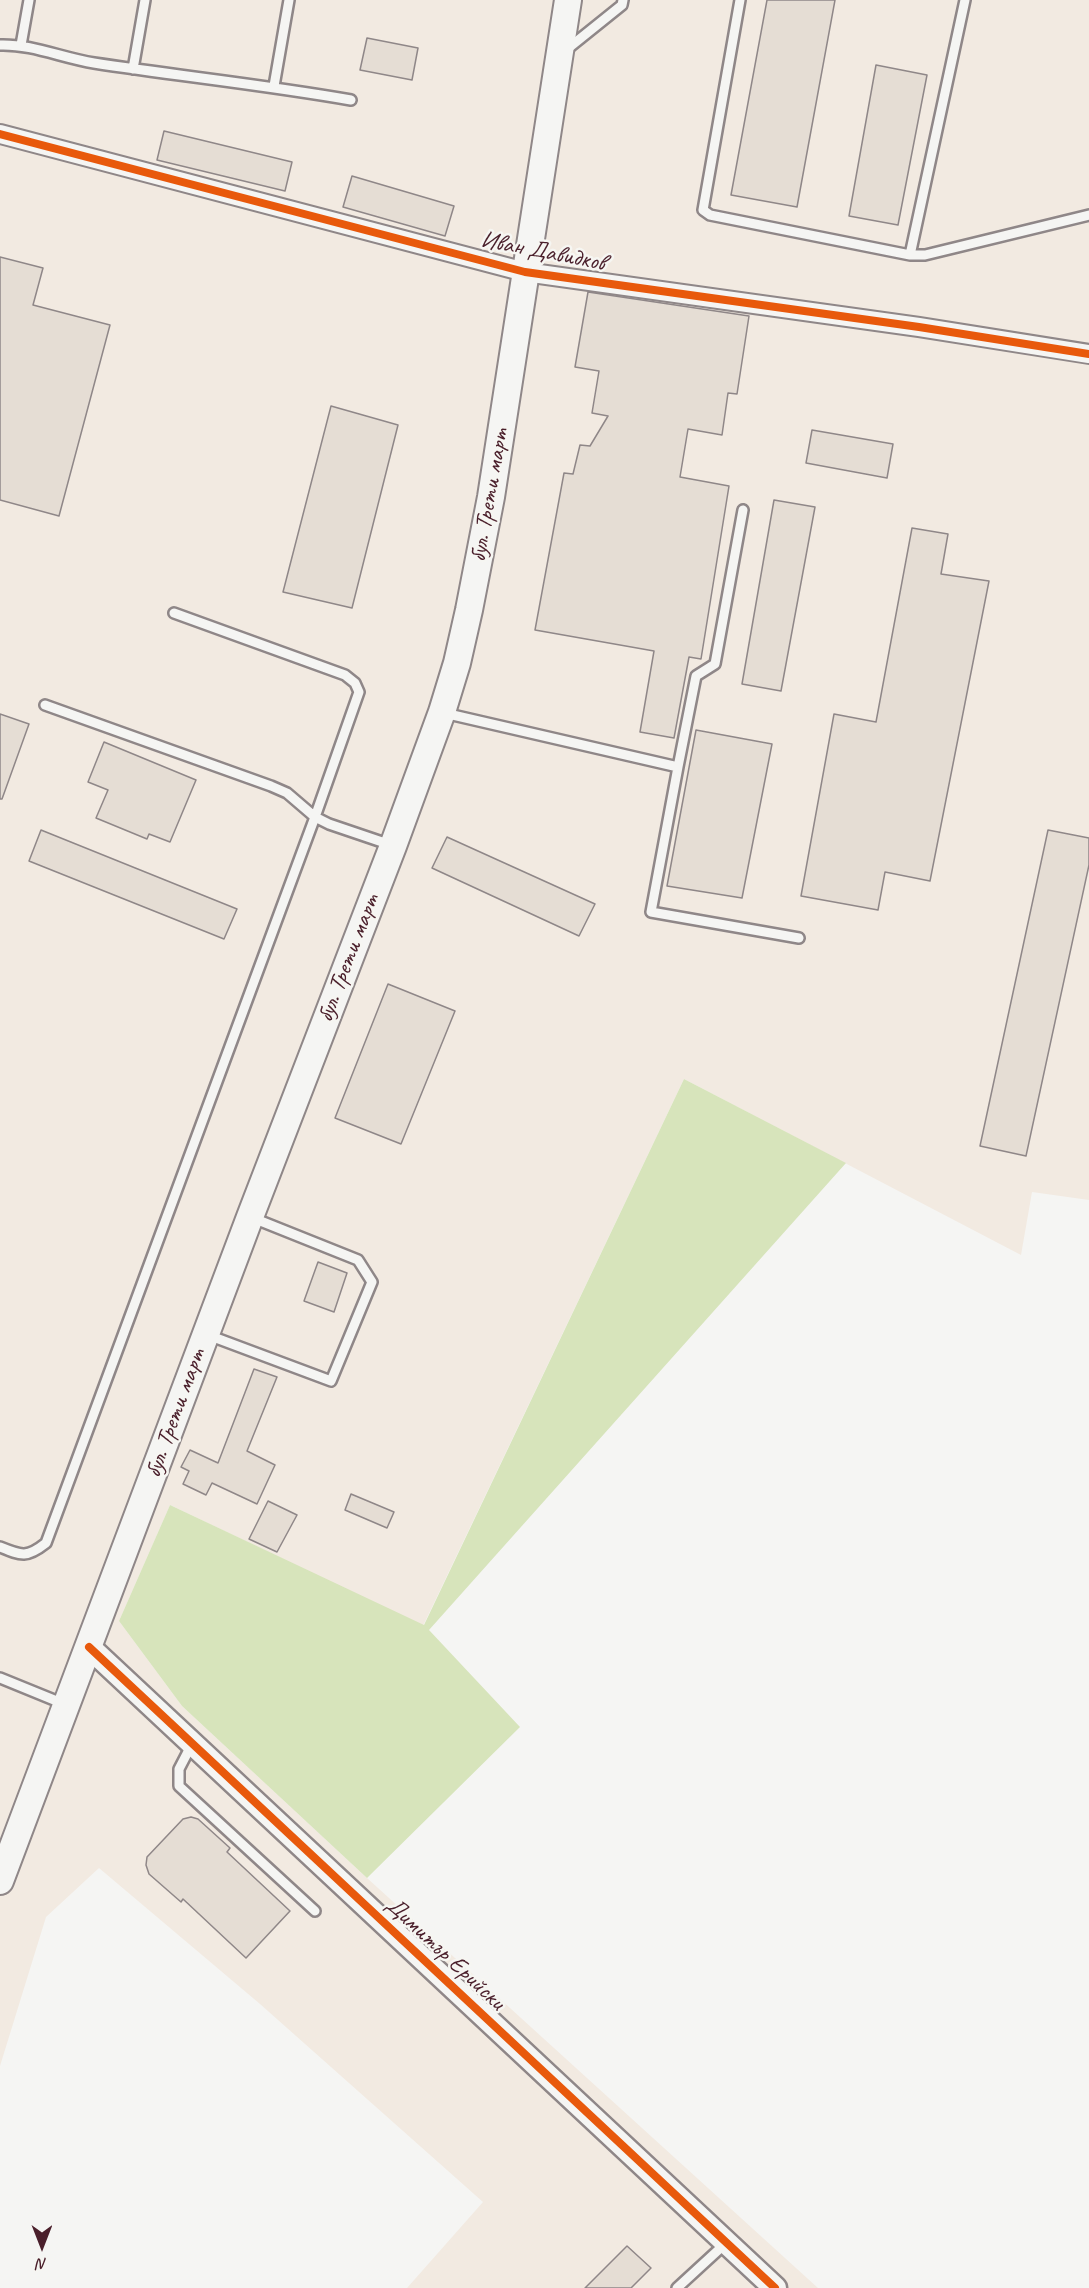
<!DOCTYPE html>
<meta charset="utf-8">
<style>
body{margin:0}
#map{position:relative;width:1089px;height:2288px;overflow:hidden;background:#f5f5f3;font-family:Caveat,sans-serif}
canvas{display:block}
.north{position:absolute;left:12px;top:2216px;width:60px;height:60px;-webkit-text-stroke:4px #f6f6f2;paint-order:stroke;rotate:180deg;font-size:16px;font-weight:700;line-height:24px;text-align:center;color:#4a1f2b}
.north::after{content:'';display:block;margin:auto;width:21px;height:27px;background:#4a1f2b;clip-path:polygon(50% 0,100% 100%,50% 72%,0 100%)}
</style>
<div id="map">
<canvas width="1089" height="2288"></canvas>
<div class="north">N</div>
</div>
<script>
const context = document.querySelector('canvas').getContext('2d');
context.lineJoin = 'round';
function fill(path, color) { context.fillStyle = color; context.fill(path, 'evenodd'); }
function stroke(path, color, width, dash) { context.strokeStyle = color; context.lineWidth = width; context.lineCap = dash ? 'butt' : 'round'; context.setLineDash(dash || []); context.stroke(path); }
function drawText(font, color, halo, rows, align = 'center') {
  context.font = font + ' Caveat,sans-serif'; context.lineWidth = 5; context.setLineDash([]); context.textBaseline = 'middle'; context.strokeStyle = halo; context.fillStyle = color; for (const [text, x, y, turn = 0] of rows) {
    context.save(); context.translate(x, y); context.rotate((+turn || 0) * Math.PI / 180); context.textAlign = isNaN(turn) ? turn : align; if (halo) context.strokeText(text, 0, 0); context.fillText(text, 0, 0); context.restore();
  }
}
fill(new Path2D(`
 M 0,0 L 1089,0 L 1089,1200 L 1032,1192 L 1021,1255 L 684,1079 L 423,1626 L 170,1505 L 119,1621 L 182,1706 L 367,1878 L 818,2288 L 407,2288 L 483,2202 L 260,2004 L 99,1868 L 46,1917 L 0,2066 Z`), '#f2eae1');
fill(new Path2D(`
 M 684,1079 L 846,1163 L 429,1630 L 520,1727 L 367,1878 L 182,1706 L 119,1621 L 170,1505 L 424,1625 Z`), '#d7e4bb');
const building = new Path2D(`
 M 767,0 L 835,0 L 797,207 L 731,195 Z
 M 367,38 L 418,48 L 412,80 L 360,70 Z
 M 876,65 L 927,75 L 898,225 L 849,216 Z
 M 164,131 L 292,162 L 285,191 L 157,160 Z
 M 352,176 L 454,206 L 445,236 L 343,207 Z
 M 0,257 L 43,268 L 33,305 L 110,325 L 59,516 L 0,500 Z
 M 588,292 L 749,316 L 737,394 L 728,393 L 722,435 L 688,429 L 680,477 L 729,486 L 701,659 L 689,657 L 674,738 L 640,732 L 654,651 L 535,630 L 564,473 L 573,474 L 580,445 L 590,446 L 608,416 L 592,413 L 599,371 L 575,367 Z
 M 331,406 L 398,425 L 352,608 L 283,592 Z
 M 812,430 L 893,444 L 887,478 L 806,463 Z
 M 774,500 L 815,507 L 781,691 L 742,684 Z
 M 912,528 L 948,534 L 941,574 L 989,581 L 930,881 L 885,872 L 878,910 L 801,896 L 834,714 L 876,722 Z
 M 0,714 L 29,724 L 2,799 L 0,799 Z
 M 696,730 L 772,744 L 742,898 L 667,886 Z
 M 104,742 L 196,780 L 170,842 L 149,834 L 147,839 L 96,818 L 108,790 L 88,782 Z
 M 41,830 L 237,909 L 224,939 L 29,861 Z
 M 1048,830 L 1089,838 L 1089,865 L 1026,1156 L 980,1146 Z
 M 447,837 L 595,904 L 579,936 L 432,868 Z
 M 388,984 L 455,1011 L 401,1144 L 335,1118 Z
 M 318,1262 L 347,1273 L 334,1312 L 304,1301 Z
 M 254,1369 L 277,1377 L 247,1451 L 275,1465 L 257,1504 L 212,1483 L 206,1495 L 183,1484 L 189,1471 L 181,1467 L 190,1450 L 218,1463 Z
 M 351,1494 L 394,1512 L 387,1528 L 345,1510 Z
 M 268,1501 L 297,1515 L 277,1552 L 249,1539 Z
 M 191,1817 L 198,1819 L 230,1848 L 227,1852 L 290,1911 L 246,1958 L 183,1899 L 181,1902 L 149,1874 L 146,1865 L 147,1857 L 183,1819 Z
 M 627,2246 L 651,2268 L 631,2288 L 585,2288 Z`);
fill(building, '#e5ddd4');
stroke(building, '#8f8788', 1.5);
const service = new Path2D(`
 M 740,0 L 703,210 L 710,215 L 910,255 L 965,0
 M 0,45 C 32,44 62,58 94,63 C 179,76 266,85 351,100
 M 21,45 L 29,0
 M 566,50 L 622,5 L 623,0
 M 133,69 L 145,0
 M 274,86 L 289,0
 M 910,255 L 925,255 L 1089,215
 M 45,705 L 271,786 L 287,793 L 315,817 L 329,824 L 391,845
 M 444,713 L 678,767 L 651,912 L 799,938
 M 678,767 L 696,676 L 715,664 L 743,510
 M 208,1335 L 331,1381 L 372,1282 L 358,1260 L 253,1218
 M 0,1547 C 22,1556 27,1558 46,1543 L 315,817 L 359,692 L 355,683 L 345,675 L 174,613
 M 0,1678 L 64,1704
 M 192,1744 L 179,1769 L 179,1786 L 315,1911
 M 677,2288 L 726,2243`);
const minor = new Path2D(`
 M 0,134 L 525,272 L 919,327 L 1089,354`);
const tertiary = new Path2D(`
 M 89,1647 L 775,2288`);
const secondary = new Path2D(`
 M 0,1881 L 250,1217 L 393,846 L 442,712 L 457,663 L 469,610 L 491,497 L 568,0`);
stroke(service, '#8f8788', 14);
stroke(minor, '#8f8788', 22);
stroke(tertiary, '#8f8788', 27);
stroke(secondary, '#8f8788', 30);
stroke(service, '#f5f5f3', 9);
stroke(minor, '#f5f5f3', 18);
stroke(tertiary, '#f5f5f3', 22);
stroke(secondary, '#f5f5f3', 26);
stroke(new Path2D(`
 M 0,134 L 525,272 L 919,327 L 1089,354
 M 89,1647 L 775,2288`), '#e8590c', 8);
drawText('24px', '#4a1f2b', '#f6f6f2', [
 ["Иван Давидков",543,252,11],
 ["бул. Трети март",490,495,-80],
 ["бул. Трети март",349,958,-69],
 ["бул. Трети март",176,1413,-70],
 ["Димитър Ерийски",445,1954,43]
]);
</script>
